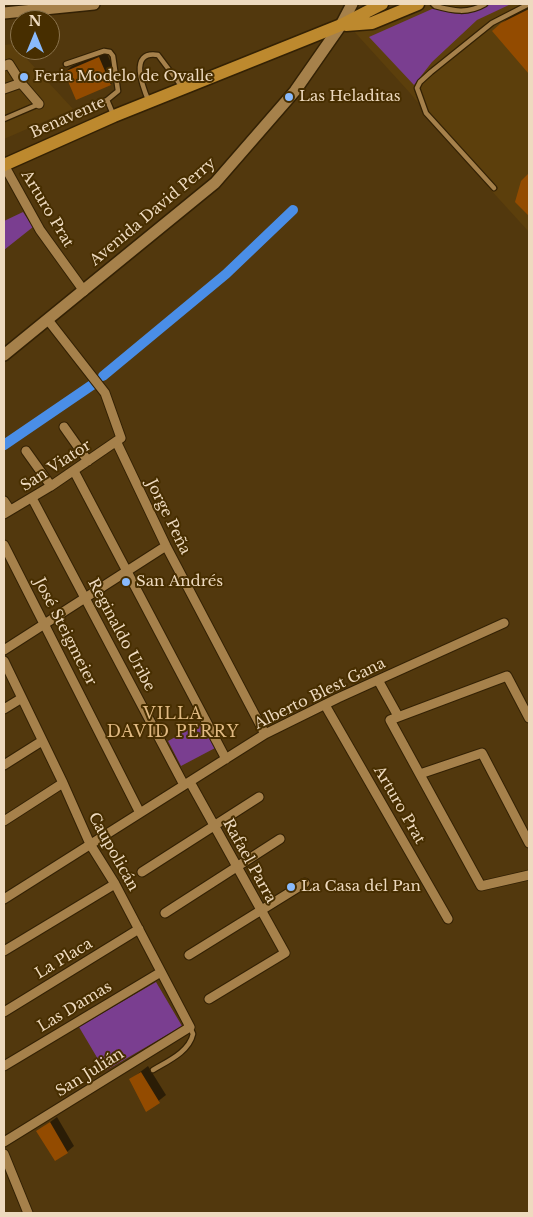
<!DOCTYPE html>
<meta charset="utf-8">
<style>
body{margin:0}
#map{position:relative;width:533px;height:1217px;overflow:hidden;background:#52380d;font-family:"Libre Baskerville",serif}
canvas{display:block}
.frame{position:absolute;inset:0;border:5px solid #eedabf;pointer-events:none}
.north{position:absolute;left:10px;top:10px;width:50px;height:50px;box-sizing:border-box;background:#472e00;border:1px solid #8a734c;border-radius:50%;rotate:0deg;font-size:14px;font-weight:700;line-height:20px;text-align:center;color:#eedabf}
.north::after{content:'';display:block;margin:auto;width:18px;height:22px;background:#89bafc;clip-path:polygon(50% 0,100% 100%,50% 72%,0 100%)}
</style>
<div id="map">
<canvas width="533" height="1217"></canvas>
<div class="frame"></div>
<div class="north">N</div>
</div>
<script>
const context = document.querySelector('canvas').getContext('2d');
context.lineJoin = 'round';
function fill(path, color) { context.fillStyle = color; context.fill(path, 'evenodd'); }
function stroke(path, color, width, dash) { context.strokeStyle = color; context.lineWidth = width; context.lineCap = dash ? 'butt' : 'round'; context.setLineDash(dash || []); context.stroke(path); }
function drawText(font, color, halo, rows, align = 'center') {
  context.font = font + ' "Libre Baskerville",serif'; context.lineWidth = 4; context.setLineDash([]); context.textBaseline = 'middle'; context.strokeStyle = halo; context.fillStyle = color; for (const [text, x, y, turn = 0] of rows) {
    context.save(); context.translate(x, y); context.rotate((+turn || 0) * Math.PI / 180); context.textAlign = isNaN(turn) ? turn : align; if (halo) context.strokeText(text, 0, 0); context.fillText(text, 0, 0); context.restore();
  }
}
fill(new Path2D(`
 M 402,4 L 529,4 L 529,232 L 489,188 L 410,93 L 350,27 Z
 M 13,44 L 73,109 L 4,139 L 4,45 Z`), '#5c3f0c');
fill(new Path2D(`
 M 491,4 L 511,4 L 477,20 L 432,62 L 414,85 L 369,37 L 441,5 L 464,14 Z
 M 23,212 L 33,227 L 4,250 L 4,221 Z
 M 203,722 L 217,747 L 181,766 L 168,741 Z
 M 156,982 L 182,1026 L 105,1071 L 79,1027 Z`), '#7a3e90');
fill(new Path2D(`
 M 529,6 L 529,72 L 493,31 L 509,17 Z
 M 106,51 L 117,77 L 111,84 L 77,98 L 65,72 L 72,66 Z
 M 148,1066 L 166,1095 L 147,1110 L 131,1079 Z
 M 57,1117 L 74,1146 L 67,1152 L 38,1131 Z`), '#0007');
stroke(new Path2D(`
 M 103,376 L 226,274 L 293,210
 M 4,445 L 92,385`), '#4a8ee7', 10);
fill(new Path2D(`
 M 529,9 L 529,74 L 492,31 L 501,23 Z
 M 99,57 L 111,85 L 76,100 L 64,72 Z
 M 529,173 L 529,216 L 515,202 L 521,181 Z
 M 141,1072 L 160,1103 L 146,1112 L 129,1079 Z
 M 50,1122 L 68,1153 L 55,1161 L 36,1131 Z`), '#934b00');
const service = new Path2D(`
 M 433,4 L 435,6 C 453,11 468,14 485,4
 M 66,64 L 104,51 L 110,52 L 113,56 L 118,91 L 107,100 L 82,110
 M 107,100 L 113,114
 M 149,102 C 143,88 128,50 158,55 L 182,87
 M 4,119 L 39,104
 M 494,188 L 426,113 L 417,88 L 420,82 L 431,72 L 492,23 L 529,4
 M 153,1070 C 168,1061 189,1052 193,1034 L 190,1027`);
const minor = new Path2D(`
 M 4,66 L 9,64 L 21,83 L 39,104
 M 4,89 L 21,83
 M 4,165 L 40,230 L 84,291
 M 64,427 L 88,461
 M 117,443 L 166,546 L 265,734
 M 26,451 L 51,486
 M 74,471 L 226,759
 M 32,498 L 184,785
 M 4,501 L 10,510
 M 4,514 L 51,486 L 121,438 L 105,393 L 48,320
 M 4,545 L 140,813
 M 4,650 L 166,546
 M 4,661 L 63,783 L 90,844 L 115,884 L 190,1027 L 4,1142
 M 378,680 L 398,716
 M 325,705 L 448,919
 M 4,709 L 22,698
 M 529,718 L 507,676 L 390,720 L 481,886 L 529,875
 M 4,765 L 42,741
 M 420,774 L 482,753 L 529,843
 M 190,782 L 285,953 L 209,999
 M 4,821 L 63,783
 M 142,872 L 259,797
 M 4,899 L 265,734 L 338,698 L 504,623
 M 165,913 L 280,839
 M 4,951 L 115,884
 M 189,955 L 305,883
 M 4,1012 L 139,929
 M 4,1066 L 161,972
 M 4,1154 L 28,1213`);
const secondary = new Path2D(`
 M 4,13 L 94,4
 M 4,355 L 215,183 L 295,91 L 341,25 L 352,4`);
const primary = new Path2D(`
 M 346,25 L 372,23 L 418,4
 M 4,165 L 114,116 L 341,25 L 382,4`);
stroke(service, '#332104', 7);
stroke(minor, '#332104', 11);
stroke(secondary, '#332104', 14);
stroke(primary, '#332104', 15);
stroke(service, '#a6814b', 4.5);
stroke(minor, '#a6814b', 9);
stroke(secondary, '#a6814b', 11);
stroke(primary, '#bd892e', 12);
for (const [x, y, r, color] of [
 [24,77,5,"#89bafc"],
 [289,97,5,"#89bafc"],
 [126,582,5,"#89bafc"],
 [291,887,5,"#89bafc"]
]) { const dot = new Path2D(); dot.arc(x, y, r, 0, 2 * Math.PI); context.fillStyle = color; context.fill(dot); stroke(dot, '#472e00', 2); }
drawText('15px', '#eedabf', '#472e00', [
 ["Feria Modelo de Ovalle",34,77],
 ["Las Heladitas",299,97],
 ["San Andrés",136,582],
 ["La Casa del Pan",301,887]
], 'left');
drawText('15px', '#eedabf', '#472e00', [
 ["Benavente",68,118,-24],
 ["Arturo Prat",47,209,59],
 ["Avenida David Perry",153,212,-40],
 ["San Viator",56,466,-33],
 ["Jorge Peña",168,517,64],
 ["José Steigmeier",65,632,63],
 ["Reginaldo Uribe",121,635,62],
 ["Alberto Blest Gana",320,694,-26],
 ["Arturo Prat",399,805,60],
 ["Caupolicán",113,852,61],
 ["Rafael Parra",249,861,61],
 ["La Placa",64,959,-31],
 ["Las Damas",75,1007,-31],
 ["San Julián",90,1073,-32]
]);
context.letterSpacing = '1px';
drawText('16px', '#e0b982', '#472e00', [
 ["VILLA",173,714],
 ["DAVID PERRY",173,732]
]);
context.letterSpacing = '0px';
</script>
